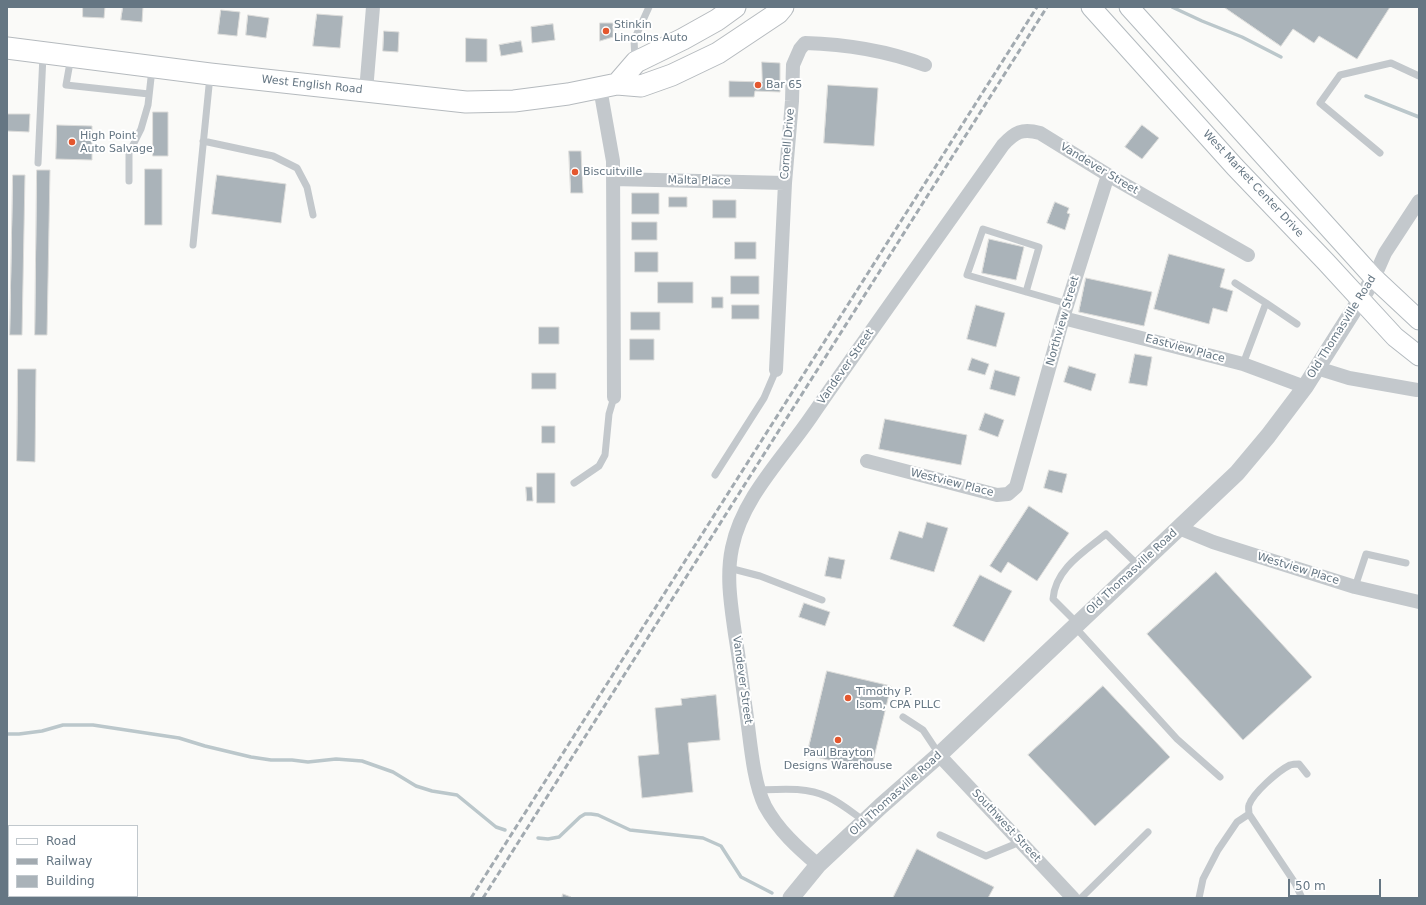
<!DOCTYPE html>
<style>
body{margin:0}
#map{position:relative;width:1426px;height:905px;overflow:hidden;background:#fafaf8;font-family:"DejaVu Sans",sans-serif}
canvas{display:block}
.frame{position:absolute;inset:0;border:8px solid #657683;pointer-events:none}
.legend{position:absolute;left:8px;top:825px;width:130px;height:72px;box-sizing:border-box;background:#fff;border:1px solid #c1c8cd;margin:0;padding:5px 7px;list-style:none;font-size:12px;color:#657683}
.legend li{display:flex;align-items:center;gap:8px;height:20px}
.legend b{width:20px;border:1px solid #c1c8cd}
.scale{position:absolute;left:1288px;top:879px;width:93px;height:18px;box-sizing:border-box;border:2px solid #657683;border-top:0;padding-left:5px;font-size:12px;line-height:14px;white-space:nowrap;color:#657683;-webkit-text-stroke:3px #fff;paint-order:stroke}
</style>
<div id="map">
<canvas width="1426" height="905"></canvas>
<div class="frame"></div>
<ul class="legend">
<li><b style="height:5px;background:#fff"></b>Road</li>
<li><b style="height:5px;background:#a2aab0"></b>Railway</li>
<li><b style="height:11px;background:#aab3b9"></b>Building</li>
</ul>
<div class="scale">50 m</div>
</div>
<script>
const context = document.querySelector('canvas').getContext('2d');
context.lineJoin = 'round';
function stroke(path, color, width, dash) { context.strokeStyle = color; context.lineWidth = width; context.lineCap = dash ? 'butt' : 'round'; context.setLineDash(dash || []); context.stroke(path); }
function fill(path, color) { context.fillStyle = color; context.fill(path, 'evenodd'); }
function drawText(font, color, halo, rows, align = 'center') {
  context.font = font + ' "DejaVu Sans",sans-serif'; context.lineWidth = 4; context.setLineDash([]); context.textBaseline = 'middle'; context.strokeStyle = halo; context.fillStyle = color; for (const [text, x, y, turn = 0] of rows) {
    context.save(); context.translate(x, y); context.rotate((+turn || 0) * Math.PI / 180); context.textAlign = isNaN(turn) ? turn : align; if (halo) context.strokeText(text, 0, 0); context.fillText(text, 0, 0); context.restore();
  }
}
stroke(new Path2D(`
 M 1172,7 L 1202,21 L 1242,37 L 1281,57
 M 1366,96 L 1419,117
 M 7,734 L 19,734 L 42,731 L 63,725 L 93,725 L 179,738 L 205,746 L 251,757 L 271,760 L 292,760 L 308,762 L 336,759 L 362,761 L 393,772 L 416,786 L 432,791 L 457,795 L 496,827 L 505,830
 M 538,838 L 548,839 L 559,837 L 580,817 L 585,814 L 591,814 L 598,815 L 630,830 L 703,838 L 721,846 L 741,877 L 772,893`), '#bbc7cb', 3.5);
const building = new Path2D(`
 M 83,7 L 105,7 L 104,18 L 83,17 Z
 M 123,7 L 143,7 L 142,22 L 121,20 Z
 M 1224,7 L 1390,7 L 1357,59 L 1319,36 L 1314,43 L 1293,29 L 1281,46 Z
 M 221,10 L 240,12 L 237,36 L 218,34 Z
 M 317,14 L 343,16 L 340,48 L 313,46 Z
 M 248,15 L 269,18 L 266,38 L 246,35 Z
 M 600,23 L 613,23 L 613,37 L 600,41 Z
 M 553,24 L 555,40 L 532,43 L 531,27 Z
 M 384,31 L 399,32 L 398,52 L 383,51 Z
 M 466,38 L 487,39 L 487,62 L 466,62 Z
 M 521,41 L 523,52 L 501,56 L 499,45 Z
 M 762,62 L 780,63 L 780,92 L 755,91 L 754,97 L 729,97 L 729,81 L 762,82 Z
 M 828,85 L 878,88 L 874,146 L 824,143 Z
 M 153,112 L 168,112 L 168,156 L 153,156 Z
 M 7,114 L 30,114 L 29,132 L 7,131 Z
 M 57,125 L 92,126 L 92,160 L 56,159 Z
 M 1142,125 L 1159,138 L 1142,159 L 1125,147 Z
 M 569,151 L 581,151 L 583,193 L 571,193 Z
 M 145,169 L 162,169 L 162,225 L 145,225 Z
 M 37,170 L 50,170 L 47,335 L 35,335 Z
 M 13,175 L 25,175 L 22,335 L 10,335 Z
 M 217,175 L 286,184 L 281,223 L 212,214 Z
 M 632,193 L 659,193 L 659,214 L 632,214 Z
 M 669,197 L 687,197 L 687,207 L 669,207 Z
 M 713,200 L 736,200 L 736,218 L 713,218 Z
 M 1055,202 L 1069,208 L 1067,213 L 1070,214 L 1065,230 L 1047,223 Z
 M 632,222 L 657,222 L 657,240 L 632,240 Z
 M 989,239 L 1024,247 L 1016,280 L 982,273 Z
 M 735,242 L 756,242 L 756,259 L 735,259 Z
 M 635,252 L 658,252 L 658,272 L 635,272 Z
 M 1169,254 L 1225,269 L 1220,287 L 1233,291 L 1227,312 L 1213,308 L 1209,324 L 1154,309 Z
 M 731,276 L 759,276 L 759,294 L 731,294 Z
 M 1086,278 L 1152,292 L 1144,326 L 1079,312 Z
 M 658,282 L 693,282 L 693,303 L 658,303 Z
 M 712,297 L 723,297 L 723,308 L 712,308 Z
 M 732,305 L 759,305 L 759,319 L 732,319 Z
 M 976,305 L 1005,313 L 996,347 L 967,339 Z
 M 631,312 L 660,312 L 660,330 L 631,330 Z
 M 539,327 L 559,327 L 559,344 L 539,344 Z
 M 630,339 L 654,339 L 654,360 L 630,360 Z
 M 1135,354 L 1152,357 L 1147,386 L 1129,383 Z
 M 972,358 L 989,364 L 985,375 L 968,370 Z
 M 1069,366 L 1096,374 L 1091,391 L 1064,382 Z
 M 18,369 L 36,369 L 35,462 L 17,461 Z
 M 995,370 L 1020,377 L 1015,396 L 990,389 Z
 M 532,373 L 556,373 L 556,389 L 532,389 Z
 M 985,413 L 1004,420 L 998,437 L 979,430 Z
 M 885,419 L 967,435 L 961,465 L 879,449 Z
 M 542,426 L 555,426 L 555,443 L 542,443 Z
 M 1049,470 L 1067,474 L 1062,493 L 1044,488 Z
 M 537,473 L 555,473 L 555,503 L 537,503 Z
 M 526,487 L 532,487 L 533,501 L 527,501 Z
 M 1029,506 L 1069,533 L 1037,581 L 1008,562 L 1001,573 L 990,566 Z
 M 927,522 L 948,528 L 934,572 L 890,559 L 899,531 L 922,538 Z
 M 829,557 L 845,560 L 841,579 L 825,576 Z
 M 1216,572 L 1312,677 L 1243,740 L 1147,634 Z
 M 980,575 L 1012,591 L 984,642 L 953,626 Z
 M 804,603 L 830,612 L 825,626 L 799,617 Z
 M 827,671 L 891,686 L 871,770 L 807,755 Z
 M 1103,686 L 1170,757 L 1095,826 L 1028,755 Z
 M 716,695 L 720,740 L 688,743 L 693,792 L 642,798 L 638,756 L 659,754 L 655,708 L 682,705 L 681,699 Z
 M 917,849 L 994,887 L 988,898 L 893,898 Z
 M 563,894 L 571,897 L 571,898 L 562,898 Z`);
fill(building, '#aab3b9');
stroke(building, '#dcdcda', 1);
const secondary = new Path2D(`
 M 1091,7 L 1235,167 L 1326,262 L 1395,337 L 1419,356
 M 1129,7 L 1374,278 L 1419,320`);
const primary = new Path2D(`
 M 7,48 L 210,74 L 466,102 L 514,101 L 568,94 L 617,84 L 641,86 L 672,75 L 718,53 L 778,13 L 783,7
 M 617,84 L 636,62 L 683,39 L 717,20 L 735,7`);
stroke(secondary, '#b3babf', 21);
stroke(primary, '#b5babe', 23);
stroke(new Path2D(`
 M 71,57 L 66,85 L 149,94
 M 635,59 L 634,40 L 649,7
 M 203,141 L 273,156 L 297,168 L 307,187 L 313,215
 M 1380,153 L 1320,103 L 1340,75 L 1391,63 L 1419,76
 M 38,163 L 43,55
 M 129,181 L 129,153 L 141,129 L 148,105 L 152,69
 M 193,245 L 210,76
 M 1235,283 L 1266,303 L 1243,364
 M 1026,292 L 1039,247 L 983,229 L 967,275 L 1068,304
 M 1266,303 L 1297,324
 M 715,475 L 764,398 L 776,370
 M 574,483 L 599,466 L 605,455 L 609,414 L 614,397
 M 729,568 L 760,576 L 822,600
 M 1355,587 L 1366,554 L 1406,563
 M 1078,624 L 1053,599 C 1055,569 1084,552 1106,534 L 1139,566
 M 1075,627 L 1177,739 L 1220,777
 M 903,717 L 923,730 L 939,754
 M 760,790 C 783,789 807,787 828,797 C 841,803 853,813 864,821
 M 1249,814 C 1249,811 1248,807 1249,805 C 1253,793 1278,771 1290,765 C 1293,764 1296,764 1299,764 L 1307,774
 M 940,835 L 986,856 L 1020,842
 M 1081,898 L 1148,832
 M 1199,898 L 1203,879 L 1218,850 L 1237,822 L 1249,814 L 1295,883 L 1302,898`), '#c3c8cc', 7);
stroke(new Path2D(`
 M 600,88 L 613,161 L 614,397
 M 366,91 L 373,7
 M 613,179 L 785,183
 M 1374,278 L 1385,253 L 1419,201
 M 1063,318 L 1243,364 L 1305,387
 M 1317,368 L 1349,378 L 1417,390
 M 776,370 L 785,183 L 792,101 L 793,65 L 800,49 L 805,43 C 846,44 887,51 925,65
 M 867,461 L 997,495 L 1008,494 L 1016,487 L 1063,318 L 1108,175
 M 1179,528 L 1213,542 L 1355,587 L 1419,602
 M 939,755 L 1073,898
 M 818,865 C 798,848 778,830 765,806 C 752,780 750,734 745,704 C 742,681 739,658 735,634 C 731,605 726,577 732,548 C 742,498 783,458 811,417 C 874,326 939,236 1003,145 C 1015,132 1022,128 1040,133 L 1108,175 L 1248,255`), '#c3c8cc', 14);
stroke(new Path2D(`
 M 791,898 L 818,865 L 881,806 L 939,755 L 1237,473 L 1268,436 L 1305,387 L 1374,278`), '#c3c8cc', 17);
stroke(secondary, '#fff', 19);
stroke(primary, '#fff', 21);
stroke(new Path2D(`
 M 471,898 L 1037,7
 M 483,898 L 1047,7`), '#a2aab0', 3, [6, 3]);
for (const [x, y, r, color] of [
 [606,31,4,"#e4572e"],
 [758,85,4,"#e4572e"],
 [72,142,4,"#e4572e"],
 [575,172,4,"#e4572e"],
 [848,698,4,"#e4572e"],
 [838,740,4,"#e4572e"]
]) { const dot = new Path2D(); dot.arc(x, y, r, 0, 2 * Math.PI); context.fillStyle = color; context.fill(dot); stroke(dot, '#fff', 1.5); }
drawText('11px', '#657683', '#fff', [
 ["Stinkin",614,25],
 ["Lincolns Auto",614,38],
 ["Bar 65",766,85],
 ["High Point",80,136],
 ["Auto Salvage",80,149],
 ["Biscuitville",583,172],
 ["Timothy P.",856,692],
 ["Isom, CPA PLLC",856,705],
 ["Paul Brayton",838,753,"center"],
 ["Designs Warehouse",838,766,"center"]
], 'left');
drawText('11px', '#657683', '#fff', [
 ["West English Road",312,85,6],
 ["Cornell Drive",788,144,-85],
 ["Vandever Street",1099,169,31],
 ["Malta Place",699,181,1],
 ["West Market Center Drive",1253,184,47],
 ["Northview Street",1063,321,-74],
 ["Old Thomasville Road",1342,327,-58],
 ["Eastview Place",1185,349,15],
 ["Vandever Street",846,367,-55],
 ["Westview Place",952,483,14],
 ["Westview Place",1298,569,17],
 ["Old Thomasville Road",1132,572,-43],
 ["Vandever Street",742,680,82],
 ["Old Thomasville Road",896,794,-42],
 ["Southwest Street",1006,826,47]
]);
</script>
